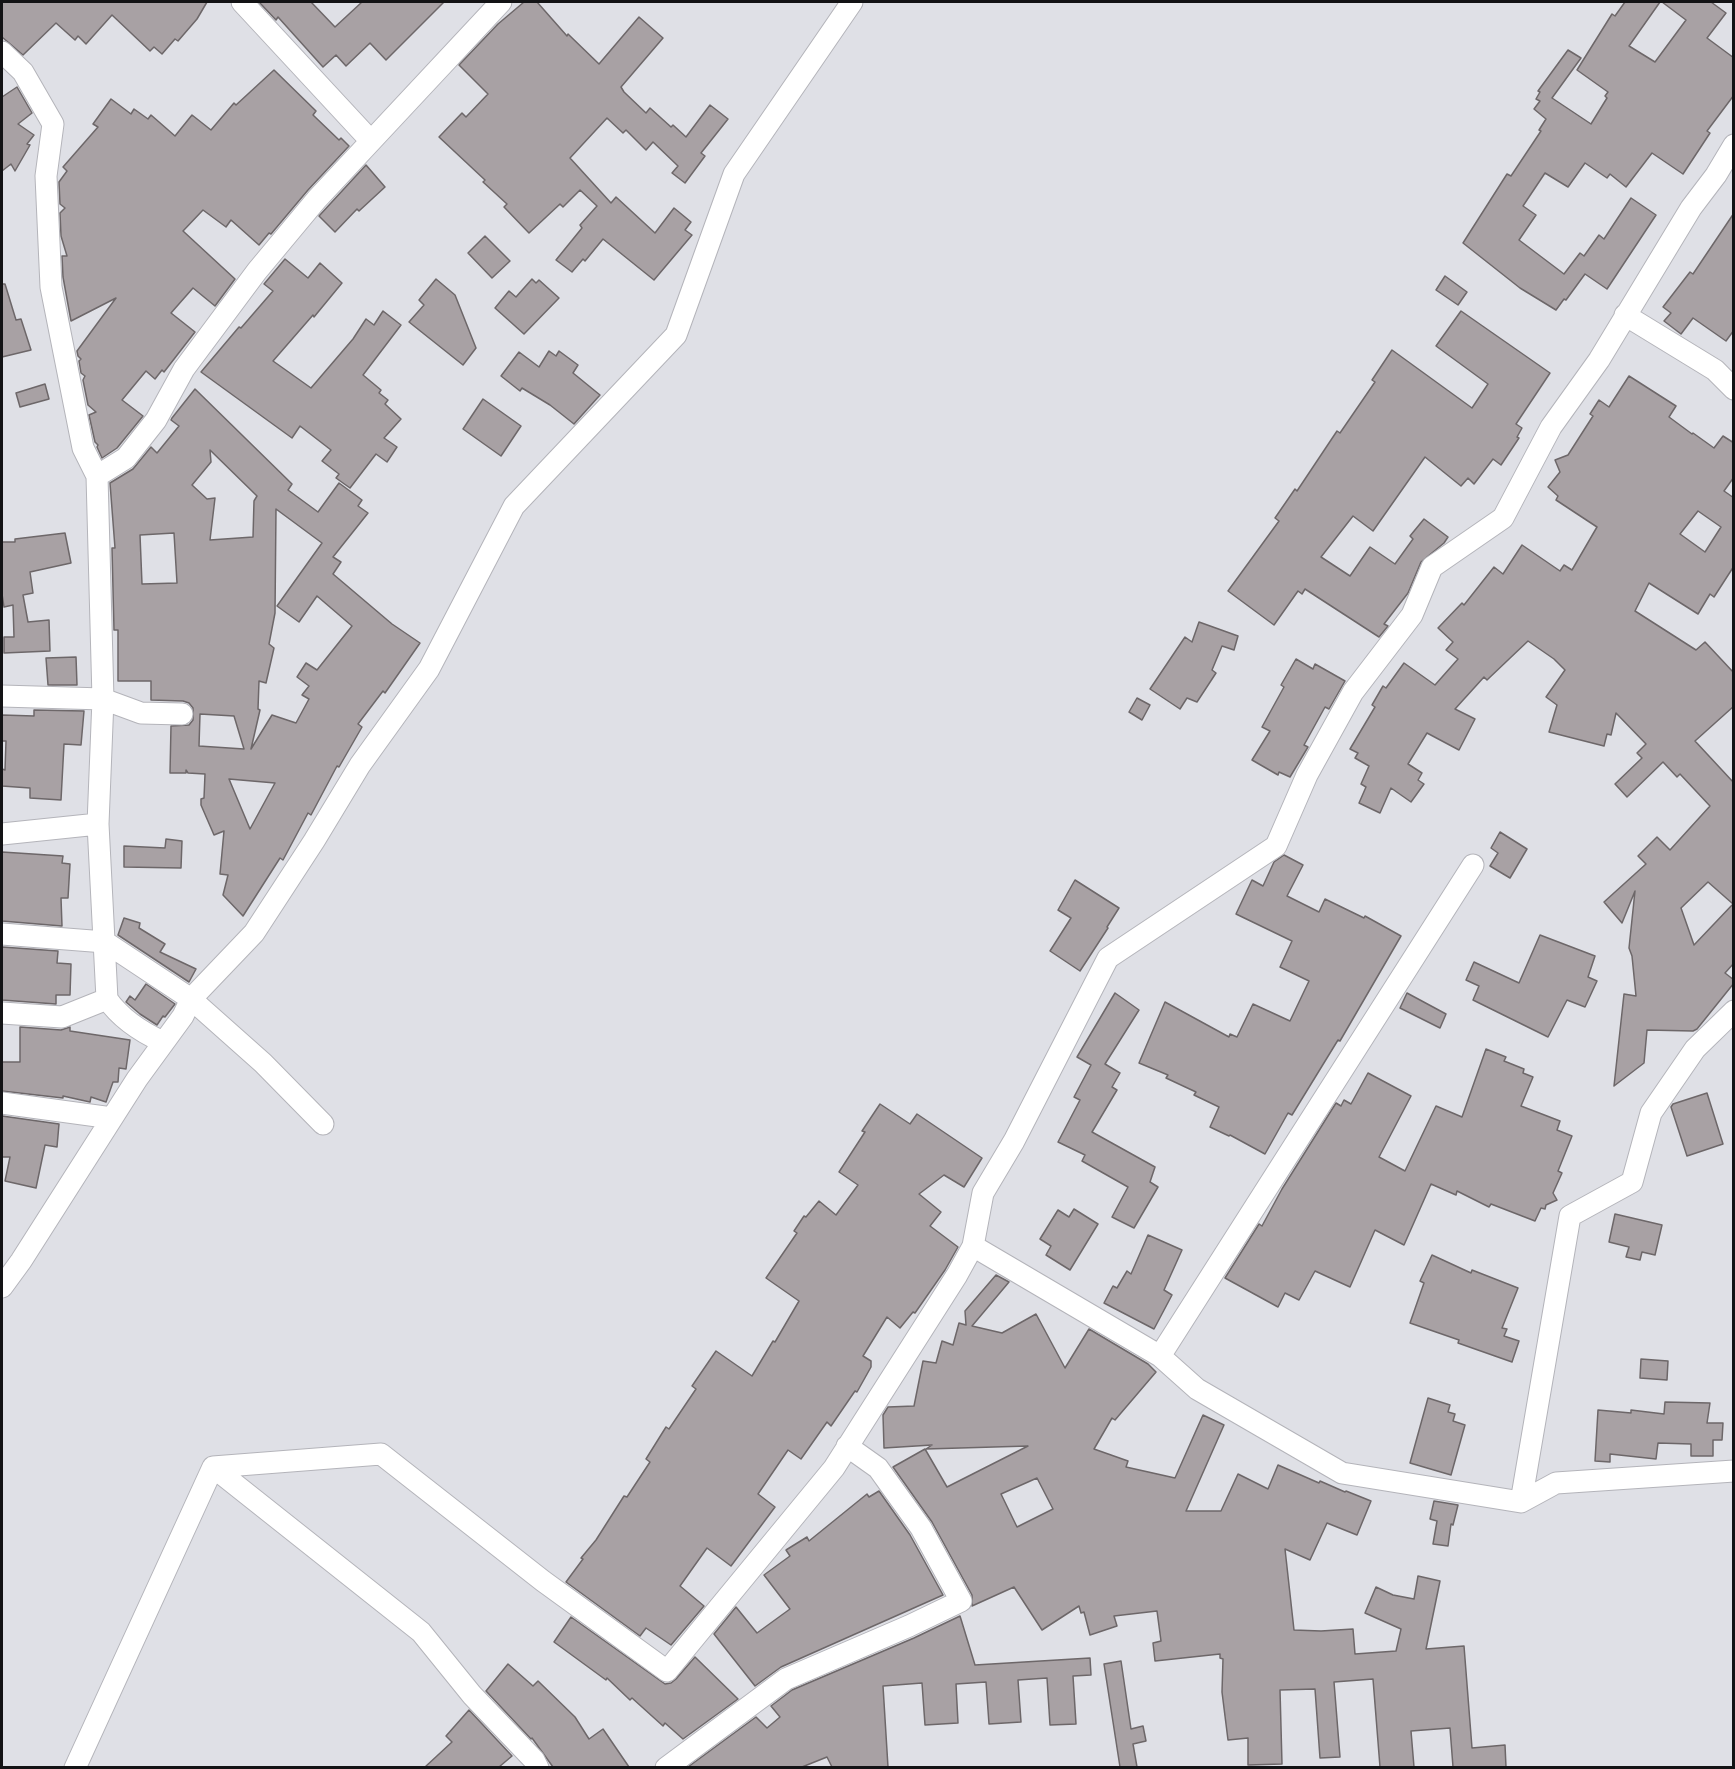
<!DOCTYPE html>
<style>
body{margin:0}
#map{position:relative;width:1735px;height:1769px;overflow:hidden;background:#dfe0e6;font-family:Spectral,serif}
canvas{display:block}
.frame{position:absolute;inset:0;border:3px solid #131315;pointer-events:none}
</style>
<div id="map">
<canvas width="1735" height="1769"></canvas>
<div class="frame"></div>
</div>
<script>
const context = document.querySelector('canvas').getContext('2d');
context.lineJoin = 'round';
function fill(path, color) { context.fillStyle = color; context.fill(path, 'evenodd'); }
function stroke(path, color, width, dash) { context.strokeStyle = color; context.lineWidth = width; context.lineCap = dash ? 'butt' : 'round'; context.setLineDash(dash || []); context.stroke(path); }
const building = new Path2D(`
 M 2,2 L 207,2 L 197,19 L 178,41 L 175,39 L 162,54 L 154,47 L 150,51 L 112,15 L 86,44 L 78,36 L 75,40 L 56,23 L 23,55 L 2,37 Z
 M 259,2 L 311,2 L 335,27 L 362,2 L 444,2 L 386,60 L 370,43 L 346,66 L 336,55 L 323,67 L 278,17 L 276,20 Z
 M 524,2 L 537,2 L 567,36 L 568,34 L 599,64 L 639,17 L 663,38 L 621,87 L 624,92 L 646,113 L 650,108 L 671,127 L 673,125 L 686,137 L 710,105 L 728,119 L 701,153 L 705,156 L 685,183 L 672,173 L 678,166 L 653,142 L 646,150 L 626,130 L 623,133 L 607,118 L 570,158 L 611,203 L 616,197 L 655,233 L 674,208 L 691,222 L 685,230 L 692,235 L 654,280 L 603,239 L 585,261 L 583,259 L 572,272 L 556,260 L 582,228 L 580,225 L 597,206 L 580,190 L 563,207 L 560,204 L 529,233 L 504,207 L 507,204 L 483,182 L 485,180 L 439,137 L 462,113 L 466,117 L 488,94 L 459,65 L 498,24 Z
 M 1625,2 L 1660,2 L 1629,46 L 1655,62 L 1686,20 L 1662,2 L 1711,2 L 1726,13 L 1707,38 L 1734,58 L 1734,95 L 1707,131 L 1710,133 L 1683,174 L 1652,153 L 1626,187 L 1610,174 L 1607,178 L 1585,163 L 1568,187 L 1545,173 L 1523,206 L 1536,215 L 1519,240 L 1564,274 L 1580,253 L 1584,256 L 1599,235 L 1604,239 L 1631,198 L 1656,215 L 1607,289 L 1585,274 L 1566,300 L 1564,299 L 1556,310 L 1520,288 L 1463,243 L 1507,174 L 1511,176 L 1541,131 L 1539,130 L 1546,119 L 1534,109 L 1540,101 L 1536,99 L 1540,92 L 1538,91 L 1568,50 L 1581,58 L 1552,98 L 1591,124 L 1607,98 L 1605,96 L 1608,92 L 1577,70 L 1612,14 L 1615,16 Z
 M 274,70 L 316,111 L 313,115 L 339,140 L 341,138 L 349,146 L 308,190 L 271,234 L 269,233 L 259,245 L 231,220 L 226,227 L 203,210 L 183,231 L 235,279 L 215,306 L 193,288 L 171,313 L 195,332 L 164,372 L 162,370 L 155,379 L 146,371 L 122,400 L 143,416 L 117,448 L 102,458 L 97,447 L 98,445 L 95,442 L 89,415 L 96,412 L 88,405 L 83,380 L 85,376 L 81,373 L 79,361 L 81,359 L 78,356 L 77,351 L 116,298 L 71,321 L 63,277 L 62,256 L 67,256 L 61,236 L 60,213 L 65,208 L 60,204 L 59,182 L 67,171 L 63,167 L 98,127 L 93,124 L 111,99 L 131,114 L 134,109 L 148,119 L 151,115 L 175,136 L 192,115 L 211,130 L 234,103 L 236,105 Z
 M 17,87 L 32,113 L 18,124 L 34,135 L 27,144 L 30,145 L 15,171 L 11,164 L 2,171 L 2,97 Z
 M 366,165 L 385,187 L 359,211 L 357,209 L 335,232 L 319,216 Z
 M 1734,213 L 1734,330 L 1726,341 L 1693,318 L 1681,334 L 1664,321 L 1671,313 L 1663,307 L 1690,272 L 1693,274 Z
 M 485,236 L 510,261 L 492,278 L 468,253 Z
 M 285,259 L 308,278 L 320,263 L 342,283 L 314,317 L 313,315 L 273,361 L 311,388 L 353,339 L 366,319 L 374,325 L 383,311 L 401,325 L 363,375 L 381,390 L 379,393 L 388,400 L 385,404 L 401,419 L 384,438 L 397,447 L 387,462 L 376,454 L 350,488 L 336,478 L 339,474 L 322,461 L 331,450 L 300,426 L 292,438 L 201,372 L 239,327 L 241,328 L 273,291 L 264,284 Z
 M 1445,276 L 1467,292 L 1458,305 L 1436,290 Z
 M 436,279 L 455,295 L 476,348 L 463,365 L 409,322 L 424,305 L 419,300 Z
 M 532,279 L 536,283 L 539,280 L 559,298 L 524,334 L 495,308 L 509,291 L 516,297 Z
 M 2,284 L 5,284 L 16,320 L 21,319 L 31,350 L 2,357 Z
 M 1461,311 L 1550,373 L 1516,424 L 1522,428 L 1517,437 L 1519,438 L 1501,465 L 1493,459 L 1474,484 L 1468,478 L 1461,486 L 1425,457 L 1373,531 L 1353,516 L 1321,557 L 1350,576 L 1370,547 L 1395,564 L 1413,539 L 1410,536 L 1424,519 L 1448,537 L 1444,543 L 1421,562 L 1408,593 L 1384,624 L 1388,626 L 1379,637 L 1305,589 L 1302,594 L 1298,591 L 1274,625 L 1228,591 L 1279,521 L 1275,518 L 1295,489 L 1297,491 L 1337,431 L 1340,433 L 1375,382 L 1372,380 L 1392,350 L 1472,408 L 1488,384 L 1436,346 Z
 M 549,351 L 556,356 L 559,351 L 578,365 L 573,373 L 600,395 L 574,424 L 550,405 L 522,388 L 520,391 L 501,376 L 519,352 L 539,367 Z
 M 1629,376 L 1676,406 L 1669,417 L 1692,434 L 1693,433 L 1714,448 L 1723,436 L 1734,443 L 1734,477 L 1724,491 L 1734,498 L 1734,566 L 1714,597 L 1710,594 L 1698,614 L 1649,583 L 1635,611 L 1696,650 L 1705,642 L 1734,673 L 1734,706 L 1695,741 L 1734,783 L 1734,963 L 1725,973 L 1734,980 L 1734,983 L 1697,1029 L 1693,1031 L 1647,1030 L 1644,1063 L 1614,1086 L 1624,994 L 1636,996 L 1632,956 L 1629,948 L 1635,891 L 1622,923 L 1604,902 L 1646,864 L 1638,856 L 1657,837 L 1670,850 L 1710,806 L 1680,774 L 1677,777 L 1663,762 L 1627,797 L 1615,784 L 1642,758 L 1637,753 L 1646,744 L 1616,713 L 1611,735 L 1607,734 L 1604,746 L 1549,732 L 1557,705 L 1546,697 L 1565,670 L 1554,659 L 1528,641 L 1487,680 L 1484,677 L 1455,709 L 1475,719 L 1459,750 L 1427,733 L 1408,764 L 1422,773 L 1418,780 L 1424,784 L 1411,802 L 1391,788 L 1380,813 L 1359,803 L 1366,787 L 1361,784 L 1369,766 L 1355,758 L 1358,753 L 1350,749 L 1375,707 L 1372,705 L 1383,686 L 1386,688 L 1404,663 L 1435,685 L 1458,659 L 1446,650 L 1453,642 L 1438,628 L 1462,603 L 1464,605 L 1494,567 L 1503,574 L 1522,545 L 1560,571 L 1564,565 L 1572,570 L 1597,527 L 1556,500 L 1558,496 L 1548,487 L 1560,472 L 1555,460 L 1568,455 L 1593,416 L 1590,414 L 1599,400 L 1609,407 ZM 1698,511 L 1721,527 L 1705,552 L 1680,534 ZM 1708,882 L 1733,904 L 1694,945 L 1681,908 Z
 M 45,384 L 49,399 L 20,407 L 16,393 Z
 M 195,389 L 292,484 L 288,490 L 318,512 L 339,483 L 362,500 L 358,506 L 368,513 L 333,557 L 341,562 L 333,574 L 392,624 L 420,643 L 385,693 L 383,691 L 358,724 L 362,727 L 339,767 L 337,766 L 311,815 L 308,813 L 283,860 L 280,858 L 243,916 L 223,895 L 228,875 L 220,874 L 224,831 L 214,835 L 201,805 L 201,799 L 204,798 L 205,774 L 188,773 L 186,770 L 186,773 L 170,773 L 171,726 L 189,725 L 193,720 L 193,708 L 189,703 L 183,701 L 151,700 L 151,681 L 118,681 L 118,630 L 114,630 L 112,548 L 115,548 L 110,483 L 133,469 L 151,447 L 157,453 L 179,426 L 171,420 L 172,418 ZM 210,450 L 257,496 L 254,501 L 253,537 L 210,540 L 215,498 L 207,499 L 192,485 L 211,462 ZM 276,509 L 322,543 L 277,606 L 299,622 L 317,596 L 352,626 L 317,670 L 306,663 L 297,677 L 309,686 L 302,695 L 309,699 L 296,723 L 272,715 L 251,749 L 260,710 L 258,709 L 259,681 L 266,683 L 274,648 L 269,644 L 275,613 ZM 174,533 L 177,583 L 142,584 L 140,535 ZM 200,714 L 234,716 L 244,749 L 199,746 ZM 229,779 L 275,783 L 250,829 Z
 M 483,399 L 521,426 L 501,456 L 463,429 Z
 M 65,533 L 71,563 L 30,572 L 33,593 L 23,595 L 28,622 L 49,620 L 50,651 L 4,653 L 4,637 L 14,637 L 13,605 L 4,607 L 2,594 L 2,542 L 15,542 L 15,539 Z
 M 1199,622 L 1238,636 L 1234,650 L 1222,646 L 1212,670 L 1216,673 L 1197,702 L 1187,698 L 1180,709 L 1150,689 L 1185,637 L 1192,642 Z
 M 76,657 L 77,685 L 48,685 L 46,658 Z
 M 1296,659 L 1313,669 L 1315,664 L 1345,681 L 1329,709 L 1325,707 L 1304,745 L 1308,747 L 1290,777 L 1279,772 L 1278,775 L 1252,760 L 1270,731 L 1262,727 L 1284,687 L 1281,685 Z
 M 1137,698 L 1150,705 L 1142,720 L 1129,712 Z
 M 34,710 L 84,711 L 81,745 L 64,744 L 61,800 L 30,798 L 30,788 L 2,786 L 2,769 L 5,770 L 6,741 L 2,741 L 2,715 L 34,716 Z
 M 1500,832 L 1527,849 L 1510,878 L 1490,866 L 1498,853 L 1491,848 Z
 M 166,839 L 182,841 L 181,868 L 124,867 L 124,846 L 165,848 Z
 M 2,852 L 63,856 L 62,863 L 70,864 L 68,898 L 61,898 L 62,926 L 2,921 Z
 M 1284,855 L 1303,865 L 1287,896 L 1319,912 L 1325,899 L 1364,918 L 1365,916 L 1401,936 L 1340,1041 L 1338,1040 L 1292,1115 L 1288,1113 L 1265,1154 L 1230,1135 L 1229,1136 L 1210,1127 L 1219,1107 L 1194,1095 L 1196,1092 L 1166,1078 L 1168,1075 L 1139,1063 L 1165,1002 L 1229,1037 L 1230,1034 L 1237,1037 L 1253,1004 L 1290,1021 L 1309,981 L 1280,967 L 1292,941 L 1236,914 L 1252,880 L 1263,886 L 1274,862 Z
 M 1075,880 L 1119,908 L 1107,927 L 1108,928 L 1080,971 L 1050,951 L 1071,918 L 1058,910 Z
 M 124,918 L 140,923 L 139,928 L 165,944 L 160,952 L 196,969 L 189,982 L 118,935 Z
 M 1540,935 L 1595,956 L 1588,977 L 1597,981 L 1585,1007 L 1567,1000 L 1548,1037 L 1473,1000 L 1479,986 L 1466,980 L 1474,962 L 1519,983 Z
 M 2,947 L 58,951 L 57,963 L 71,964 L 70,995 L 56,995 L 56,1004 L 2,1000 Z
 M 146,984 L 175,1004 L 165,1017 L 163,1016 L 157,1025 L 140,1014 L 126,1002 L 130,996 L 135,1000 Z
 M 1115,993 L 1139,1010 L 1105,1064 L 1120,1073 L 1112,1087 L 1117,1090 L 1092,1132 L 1155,1167 L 1150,1182 L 1158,1187 L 1134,1228 L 1112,1217 L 1128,1187 L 1082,1161 L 1085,1155 L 1058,1142 L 1080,1100 L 1074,1097 L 1091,1065 L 1077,1057 Z
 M 1407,993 L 1446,1014 L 1440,1028 L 1400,1008 Z
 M 20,1027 L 61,1030 L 70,1027 L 70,1031 L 130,1040 L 126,1069 L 119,1068 L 118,1082 L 113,1082 L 106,1102 L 91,1097 L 90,1102 L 63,1096 L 63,1098 L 2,1091 L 2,1062 L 20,1062 Z
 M 1486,1049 L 1506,1057 L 1504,1061 L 1524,1069 L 1523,1073 L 1533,1077 L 1521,1106 L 1560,1121 L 1557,1130 L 1572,1136 L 1558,1171 L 1562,1173 L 1553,1193 L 1557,1200 L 1546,1205 L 1545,1209 L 1541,1208 L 1535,1221 L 1491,1204 L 1489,1207 L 1457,1191 L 1456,1195 L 1431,1184 L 1404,1245 L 1375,1230 L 1350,1287 L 1315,1271 L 1299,1300 L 1285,1293 L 1278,1307 L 1225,1278 L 1259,1224 L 1262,1226 L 1282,1189 L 1336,1103 L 1341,1106 L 1344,1100 L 1351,1104 L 1368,1073 L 1411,1096 L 1379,1157 L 1405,1171 L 1436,1106 L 1462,1117 Z
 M 1707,1093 L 1723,1144 L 1687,1156 L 1671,1107 L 1673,1104 Z
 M 880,1104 L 910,1124 L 917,1114 L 982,1158 L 964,1187 L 944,1175 L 919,1194 L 941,1212 L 930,1226 L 958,1247 L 945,1270 L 915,1313 L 913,1312 L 900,1328 L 887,1317 L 863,1356 L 871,1361 L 871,1367 L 857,1392 L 855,1391 L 831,1426 L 827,1422 L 801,1459 L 788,1450 L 758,1494 L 775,1507 L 731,1566 L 707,1548 L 680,1586 L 704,1606 L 671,1645 L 646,1628 L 640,1636 L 566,1582 L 583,1559 L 581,1558 L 596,1540 L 624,1496 L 627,1497 L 650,1462 L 646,1459 L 666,1427 L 669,1429 L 696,1389 L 692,1386 L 716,1351 L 752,1376 L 773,1341 L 775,1342 L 799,1301 L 766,1278 L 797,1233 L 794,1231 L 804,1216 L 806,1217 L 819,1201 L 836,1215 L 858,1185 L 839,1172 L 865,1132 L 862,1131 Z
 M 2,1116 L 59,1124 L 57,1147 L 45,1145 L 36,1188 L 5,1181 L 10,1157 L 2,1157 Z
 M 1074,1209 L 1098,1224 L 1070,1270 L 1046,1255 L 1051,1246 L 1040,1239 L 1058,1210 L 1069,1217 Z
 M 1615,1214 L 1662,1225 L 1655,1255 L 1642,1252 L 1640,1260 L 1626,1257 L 1629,1247 L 1609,1242 Z
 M 1148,1235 L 1182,1250 L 1164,1290 L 1172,1295 L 1154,1329 L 1104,1303 L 1113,1286 L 1117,1288 L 1127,1271 L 1131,1274 Z
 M 1432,1255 L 1471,1273 L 1472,1270 L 1518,1288 L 1502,1328 L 1507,1329 L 1504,1336 L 1519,1341 L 1512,1362 L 1458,1343 L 1459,1340 L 1410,1323 L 1424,1283 L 1420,1281 Z
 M 996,1275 L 1009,1282 L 972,1326 L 1002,1333 L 1036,1314 L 1065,1368 L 1089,1329 L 1148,1364 L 1156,1372 L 1115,1420 L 1112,1418 L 1094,1449 L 1128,1461 L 1126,1467 L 1175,1478 L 1203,1415 L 1224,1425 L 1186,1511 L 1221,1511 L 1238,1474 L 1268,1489 L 1278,1465 L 1319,1483 L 1320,1481 L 1345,1492 L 1346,1491 L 1371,1501 L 1357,1535 L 1327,1523 L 1310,1560 L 1285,1549 L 1294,1630 L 1321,1631 L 1353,1629 L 1355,1654 L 1396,1651 L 1401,1629 L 1365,1613 L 1376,1587 L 1393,1595 L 1414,1599 L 1418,1576 L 1440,1581 L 1426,1649 L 1464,1646 L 1472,1748 L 1505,1745 L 1506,1767 L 1453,1767 L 1450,1728 L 1411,1731 L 1414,1767 L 1380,1767 L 1373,1679 L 1334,1682 L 1340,1757 L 1320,1758 L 1315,1689 L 1280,1690 L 1282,1764 L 1248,1765 L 1248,1738 L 1228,1740 L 1222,1692 L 1223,1659 L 1220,1658 L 1220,1654 L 1155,1661 L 1153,1643 L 1161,1641 L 1157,1611 L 1114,1616 L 1117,1626 L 1090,1635 L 1084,1612 L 1081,1613 L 1079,1606 L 1042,1630 L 1014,1587 L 972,1606 L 972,1595 L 932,1522 L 893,1467 L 925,1449 L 947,1487 L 1028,1446 L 926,1449 L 932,1445 L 884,1448 L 883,1415 L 888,1407 L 914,1406 L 923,1361 L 936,1363 L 942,1341 L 953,1345 L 959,1323 L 966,1325 L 965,1311 ZM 1037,1478 L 1053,1509 L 1017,1527 L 1001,1494 Z
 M 1641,1359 L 1668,1361 L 1667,1380 L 1640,1378 Z
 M 1428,1398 L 1450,1405 L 1448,1412 L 1455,1414 L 1453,1421 L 1465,1425 L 1451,1475 L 1410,1463 Z
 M 1665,1402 L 1710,1403 L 1707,1423 L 1723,1423 L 1722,1440 L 1713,1440 L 1713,1456 L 1691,1456 L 1691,1444 L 1658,1443 L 1656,1459 L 1610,1454 L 1610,1462 L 1595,1461 L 1598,1410 L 1631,1413 L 1631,1410 L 1664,1414 Z
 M 879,1491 L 910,1535 L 943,1595 L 781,1667 L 755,1686 L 714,1634 L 736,1607 L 757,1633 L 790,1609 L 764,1575 L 790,1556 L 786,1550 L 807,1537 L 809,1541 L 867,1494 L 869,1497 Z
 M 1434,1501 L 1458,1505 L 1453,1525 L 1451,1524 L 1448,1546 L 1433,1544 L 1437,1521 L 1430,1519 Z
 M 960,1616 L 975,1665 L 1090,1658 L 1091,1675 L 1073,1676 L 1076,1724 L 1050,1725 L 1047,1678 L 1018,1680 L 1021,1722 L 989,1724 L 986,1682 L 956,1684 L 958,1723 L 925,1725 L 922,1683 L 883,1686 L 888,1767 L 832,1767 L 827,1757 L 802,1767 L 688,1767 L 756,1717 L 767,1728 L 780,1717 L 771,1706 L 792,1690 L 914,1638 Z
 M 571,1617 L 665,1684 L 671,1683 L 676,1679 L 695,1657 L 738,1699 L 683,1739 L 665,1723 L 663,1726 L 632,1698 L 630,1700 L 607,1678 L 606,1680 L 554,1642 Z
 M 1121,1661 L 1131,1729 L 1143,1726 L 1146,1741 L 1133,1744 L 1137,1767 L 1120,1767 L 1104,1664 Z
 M 508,1664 L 533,1686 L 538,1681 L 575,1717 L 589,1739 L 603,1729 L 629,1767 L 553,1767 L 532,1738 L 531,1739 L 486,1691 Z
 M 469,1710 L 512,1756 L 499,1767 L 425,1767 L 452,1742 L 446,1736 Z`);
fill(building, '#a8a1a4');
stroke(building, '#6d6769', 1.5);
const minor = new Path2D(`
 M 242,2 L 370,140
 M 2,52 L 23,72 L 53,124 L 46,176 L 51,287 L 83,448 L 97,476 L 103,699 L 98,824 L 107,999
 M 1625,315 L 1715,370 L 1734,389
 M 97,476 L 126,458 L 156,420 L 184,369 L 257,271 L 317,199 L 501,2
 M 2,696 L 103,699 L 141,713 L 182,714
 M 2,834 L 98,824
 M 2,934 L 105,942 L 191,999 L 263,1063 L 323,1124
 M 1734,1011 L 1695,1049 L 1651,1113 L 1632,1182 L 1570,1216 L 1521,1502 L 1556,1483 L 1734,1471
 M 2,1013 L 62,1017 L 107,999 C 121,1019 141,1032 163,1042
 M 2,1103 L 112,1118
 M 973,1246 L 983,1193 L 1014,1141 L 1108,958 L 1276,846 L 1307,775 L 1353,692 L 1412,615 L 1432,567 L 1503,518 L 1551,427 L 1599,360 L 1691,208 L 1716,175 L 1734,145
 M 2,1287 L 21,1261 L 137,1079 L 183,1016 L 191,999 L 254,933 L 314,841 L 360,765 L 429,669 L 514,506 L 676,335 L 734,174 L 852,2
 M 1160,1356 L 1473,865
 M 213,1467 L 381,1454 L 543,1581 L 667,1671 L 834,1468 L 957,1275 L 973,1246 L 1160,1356 L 1197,1389 L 1342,1473 L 1521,1502
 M 75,1768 L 213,1467 L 421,1632 L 472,1695 L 534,1760 L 538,1768
 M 666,1768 L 786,1679 L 909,1626 L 961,1601 L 921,1528 L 878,1468 L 847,1446`);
stroke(minor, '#b4b4ba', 23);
stroke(minor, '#fff', 21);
</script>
